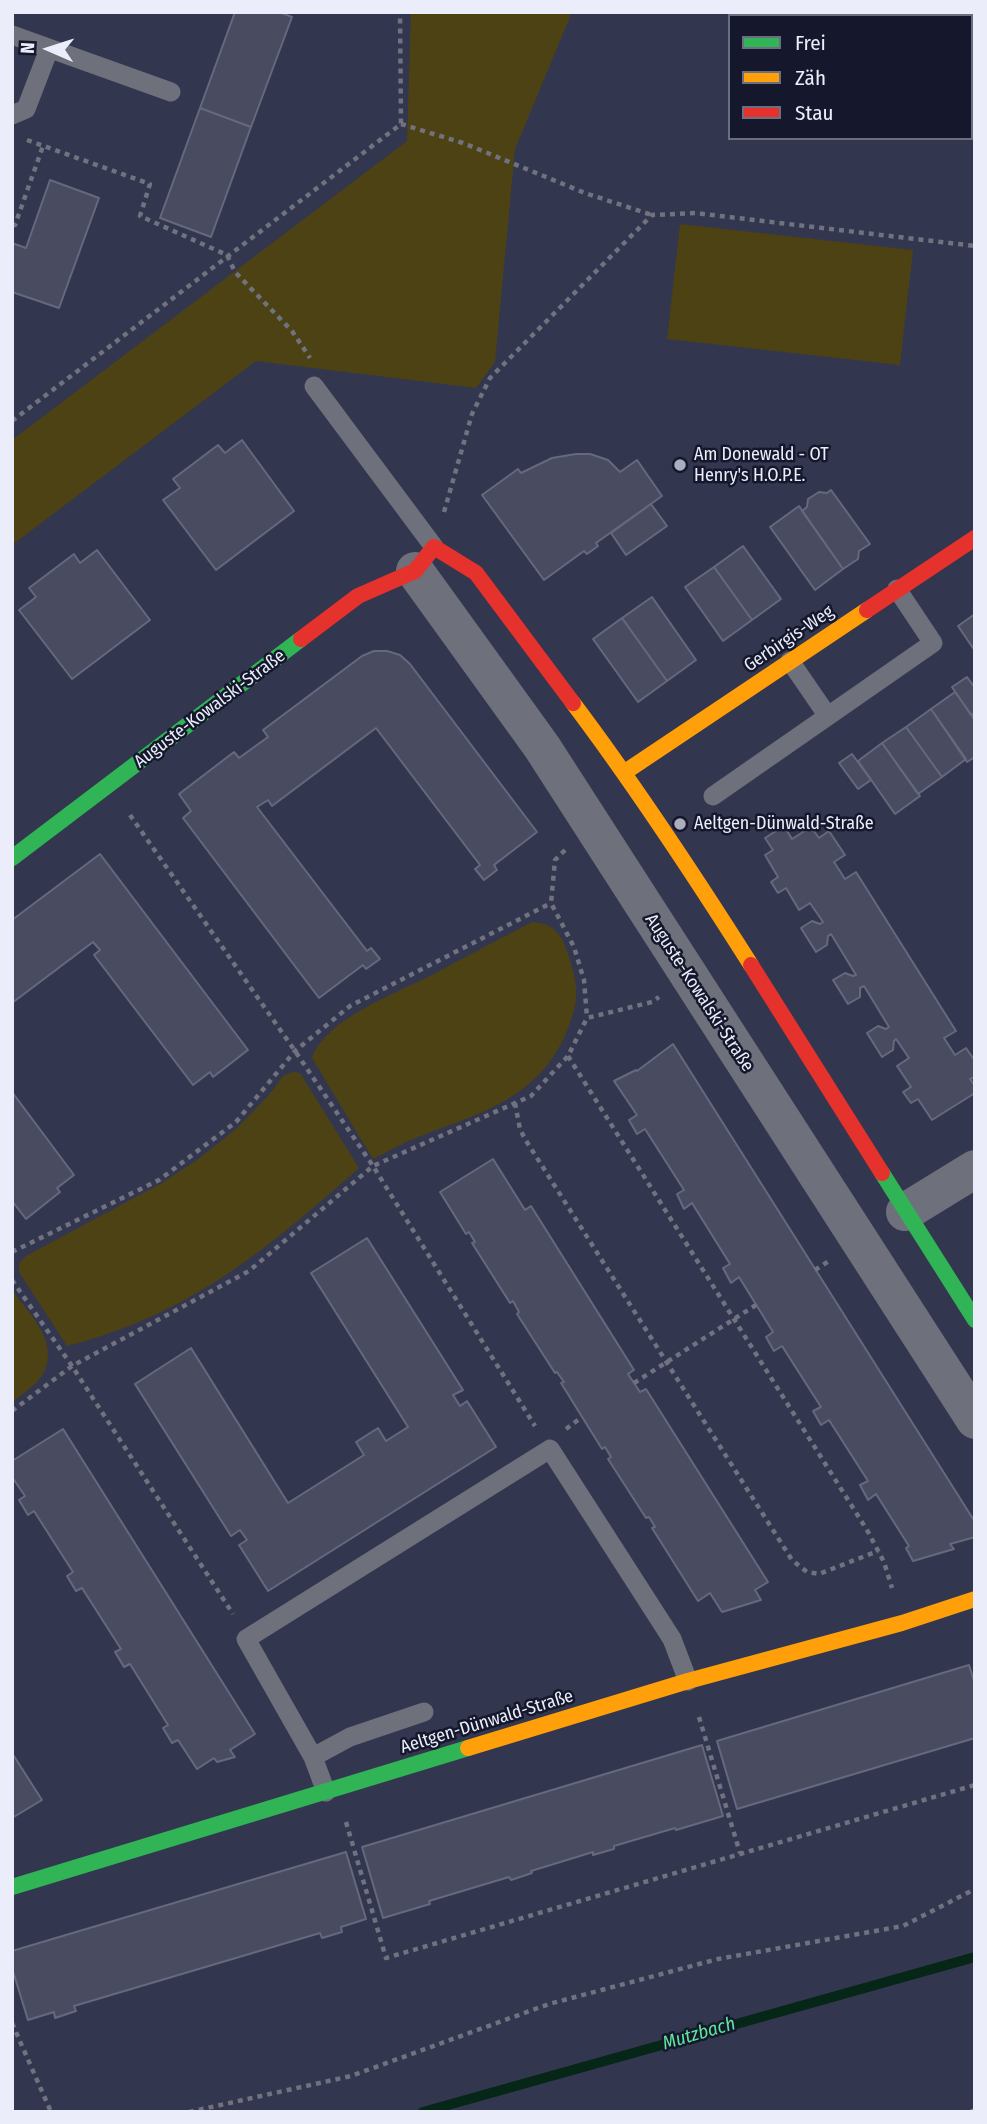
<!DOCTYPE html>
<meta charset="utf-8">
<style>
body{margin:0}
#map{position:relative;width:987px;height:2124px;overflow:hidden;background:#33364f;font-family:"Fira Sans Condensed",sans-serif}
canvas{display:block}
.frame{position:absolute;inset:0;border:14px solid #ebeefa;pointer-events:none}
.legend{position:absolute;left:728px;top:14px;width:245px;height:126px;box-sizing:border-box;background:#15182c;border:2px solid #6b6e7e;margin:0;padding:9px 12px;list-style:none;font-size:21px;color:#ebeefa}
.legend li{display:flex;align-items:center;gap:14px;height:35px}
.legend b{width:35px;border:2px solid #6b6e7e}
.north{position:absolute;left:14px;top:14px;width:70px;height:70px;-webkit-text-stroke:5px #15182c;paint-order:stroke;rotate:273deg;font-size:19px;font-weight:700;line-height:28px;text-align:center;color:#ebeefa}
.north::after{content:'';display:block;margin:auto;width:24px;height:32px;background:#ebeefa;clip-path:polygon(50% 0,100% 100%,50% 72%,0 100%)}
</style>
<div id="map">
<canvas width="987" height="2124"></canvas>
<div class="frame"></div>
<ul class="legend">
<li><b style="height:9px;background:#30b455"></b>Frei</li>
<li><b style="height:9px;background:#ff9f0a"></b>Zäh</li>
<li><b style="height:9px;background:#e5322d"></b>Stau</li>
</ul>
<div class="north">N</div>
</div>
<script>
const context = document.querySelector('canvas').getContext('2d');
context.lineJoin = 'round';
function fill(path, color) { context.fillStyle = color; context.fill(path, 'evenodd'); }
function stroke(path, color, width, dash) { context.strokeStyle = color; context.lineWidth = width; context.lineCap = dash ? 'butt' : 'round'; context.setLineDash(dash || []); context.stroke(path); }
function drawText(font, color, halo, rows, align = 'center') {
  context.font = font + ' "Fira Sans Condensed",sans-serif'; context.lineWidth = 5; context.setLineDash([]); context.textBaseline = 'middle'; context.strokeStyle = halo; context.fillStyle = color; for (const [text, x, y, turn = 0] of rows) {
    context.save(); context.translate(x, y); context.rotate((+turn || 0) * Math.PI / 180); context.textAlign = isNaN(turn) ? turn : align; if (halo) context.strokeText(text, 0, 0); context.fillText(text, 0, 0); context.restore();
  }
}
fill(new Path2D(`
 M 411,12 L 572,12 L 515,149 L 495,362 L 476,388 L 256,361 L 12,545 L 12,440 L 407,141 Z
 M 680,224 L 913,250 L 900,365 L 667,339 Z
 M 532,922 C 558,923 565,941 571,964 C 579,990 578,1005 567,1031 C 539,1098 483,1112 421,1136 C 404,1142 389,1151 373,1159 L 312,1058 C 324,1020 398,992 432,975 C 465,957 499,939 532,922 Z
 M 294,1072 L 300,1073 L 359,1168 C 266,1250 191,1314 67,1346 L 19,1272 L 19,1263 L 26,1256 L 162,1183 L 197,1160 L 236,1129 L 267,1097 L 284,1075 Z
 M 12,1290 C 29,1314 59,1341 44,1372 C 38,1384 22,1394 12,1402 Z`), '#4d4214');
stroke(new Path2D(`
 M 423,2112 L 975,1957`), '#062617', 10);
const building = new Path2D(`
 M 235,12 L 279,12 L 292,17 L 251,127 L 200,108 Z
 M 200,108 L 251,127 L 211,237 L 160,218 Z
 M 50,180 L 99,198 L 59,308 L 12,292 L 12,243 L 26,248 Z
 M 242,440 L 294,511 L 216,570 L 163,500 L 180,488 L 173,479 L 218,445 L 225,453 Z
 M 576,454 L 590,454 L 608,460 L 620,472 L 637,460 L 662,496 L 596,543 L 598,546 L 587,554 L 584,551 L 544,580 L 482,495 L 518,469 L 521,473 L 552,458 Z
 M 831,490 L 870,544 L 859,551 L 858,559 L 843,569 L 802,511 L 807,507 L 808,499 L 819,492 L 827,493 Z
 M 651,504 L 667,526 L 626,555 L 611,533 Z
 M 799,506 L 843,569 L 815,590 L 770,527 Z
 M 743,546 L 781,599 L 752,620 L 714,567 Z
 M 97,550 L 150,620 L 72,679 L 19,610 L 36,597 L 29,588 L 74,554 L 80,563 Z
 M 714,567 L 752,620 L 723,641 L 685,587 Z
 M 652,597 L 696,660 L 667,681 L 622,618 Z
 M 975,614 L 975,651 L 958,626 Z
 M 622,618 L 667,681 L 638,702 L 593,639 Z
 M 374,651 L 387,651 L 400,655 L 410,664 L 537,832 L 494,865 L 497,870 L 484,880 L 475,869 L 480,865 L 376,728 L 272,806 L 268,800 L 257,807 L 367,951 L 371,948 L 380,959 L 366,969 L 363,965 L 319,998 L 183,818 L 191,811 L 179,794 L 234,752 L 239,758 L 268,737 L 263,730 L 362,656 Z
 M 967,677 L 975,688 L 975,712 L 971,715 L 952,687 Z
 M 955,692 L 975,720 L 975,757 L 967,762 L 931,709 Z
 M 931,709 L 966,759 L 942,777 L 906,727 Z
 M 906,727 L 942,777 L 918,794 L 882,743 Z
 M 882,743 L 920,796 L 895,814 L 858,761 Z
 M 852,754 L 871,780 L 858,789 L 839,763 Z
 M 784,826 L 792,839 L 811,827 L 819,838 L 829,831 L 845,855 L 834,862 L 845,879 L 856,872 L 956,1031 L 944,1038 L 955,1055 L 966,1048 L 975,1061 L 975,1077 L 970,1079 L 975,1086 L 975,1093 L 932,1120 L 918,1099 L 911,1103 L 903,1092 L 911,1087 L 897,1066 L 909,1058 L 896,1039 L 894,1041 L 893,1050 L 882,1057 L 867,1033 L 878,1026 L 886,1029 L 889,1027 L 864,986 L 860,988 L 860,997 L 848,1004 L 833,980 L 845,973 L 853,976 L 856,975 L 831,934 L 828,936 L 827,945 L 816,952 L 801,928 L 812,921 L 820,924 L 823,922 L 810,903 L 799,910 L 786,888 L 778,893 L 771,882 L 778,877 L 765,855 L 773,850 L 765,838 Z
 M 100,854 L 248,1050 L 213,1077 L 210,1072 L 193,1085 L 94,955 L 100,950 L 93,942 L 12,1003 L 12,920 Z
 M 673,1044 L 975,1522 L 975,1537 L 950,1544 L 954,1549 L 913,1561 L 906,1548 L 909,1546 L 876,1494 L 868,1500 L 860,1485 L 868,1481 L 829,1420 L 821,1425 L 813,1411 L 821,1407 L 782,1346 L 774,1351 L 766,1337 L 773,1332 L 739,1277 L 731,1283 L 723,1268 L 730,1264 L 692,1203 L 684,1209 L 677,1194 L 684,1190 L 645,1129 L 637,1134 L 629,1120 L 637,1115 L 614,1081 L 636,1070 L 637,1071 Z
 M 12,1092 L 74,1175 L 57,1188 L 60,1192 L 26,1219 L 12,1201 Z
 M 493,1159 L 525,1210 L 531,1206 L 634,1370 L 628,1374 L 640,1392 L 646,1389 L 768,1582 L 755,1590 L 761,1600 L 722,1612 L 710,1593 L 698,1601 L 652,1528 L 655,1527 L 649,1517 L 646,1518 L 608,1459 L 611,1457 L 605,1447 L 602,1449 L 561,1383 L 564,1382 L 557,1372 L 555,1373 L 517,1314 L 519,1312 L 513,1301 L 510,1303 L 472,1243 L 475,1242 L 469,1232 L 466,1234 L 440,1192 Z
 M 367,1238 L 463,1390 L 453,1395 L 460,1406 L 467,1401 L 496,1447 L 268,1591 L 239,1545 L 247,1540 L 240,1530 L 231,1536 L 135,1384 L 191,1348 L 288,1503 L 364,1455 L 356,1442 L 378,1428 L 386,1441 L 408,1427 L 311,1273 Z
 M 63,1429 L 255,1734 L 230,1750 L 235,1757 L 217,1762 L 214,1758 L 197,1769 L 178,1740 L 172,1743 L 163,1728 L 168,1725 L 130,1664 L 124,1667 L 115,1652 L 121,1649 L 82,1588 L 76,1591 L 67,1576 L 73,1572 L 34,1511 L 28,1515 L 19,1500 L 25,1496 L 12,1477 L 12,1461 Z
 M 969,1665 L 975,1684 L 975,1738 L 737,1809 L 717,1741 Z
 M 702,1745 L 723,1816 L 676,1830 L 675,1828 L 614,1846 L 614,1849 L 593,1855 L 593,1852 L 531,1871 L 532,1873 L 511,1880 L 509,1877 L 429,1901 L 430,1904 L 383,1918 L 362,1847 Z
 M 12,1753 L 42,1800 L 12,1818 Z
 M 346,1852 L 366,1919 L 341,1927 L 342,1932 L 322,1938 L 320,1933 L 74,2006 L 76,2011 L 55,2018 L 54,2012 L 28,2020 L 12,1968 L 12,1951 Z`);
fill(building, '#494b60');
stroke(building, '#65697e', 2);
stroke(new Path2D(`
 M 401,124 L 463,143 L 585,193 L 652,215
 M 27,140 L 150,184 L 140,216 L 227,255 L 235,272 L 292,331 L 310,358
 M 12,224 L 15,225 L 43,146
 M 12,421 L 401,124 L 400,12
 M 444,512 L 472,414 L 490,378 L 652,215 L 695,213 L 975,246
 M 130,815 L 295,1051 L 373,1166 L 535,1426
 M 565,850 L 555,860 L 551,903 L 574,947 L 584,980 L 587,1018
 M 568,1056 L 867,1530 L 884,1562 L 892,1588
 M 515,1103 L 520,1129 L 525,1139 L 792,1560 L 807,1572 L 819,1574 L 878,1551
 M 12,1252 L 159,1180 L 236,1122 L 295,1051 L 350,1006 L 551,903
 M 815,1270 L 829,1261
 M 12,1280 L 72,1366 L 233,1614
 M 634,1383 L 756,1305
 M 12,1411 L 72,1366 L 249,1271 L 373,1166 L 531,1096 L 568,1056 L 587,1018 L 652,1002 L 659,997
 M 566,1429 L 582,1417
 M 699,1717 L 740,1853
 M 346,1822 L 386,1958 L 975,1785
 M 12,2023 L 51,2112
 M 189,2112 L 351,2076 L 549,2004 L 718,1959 L 903,1926 L 975,1889
 M 970,2112 L 975,2110`), '#70727f', 4.5, [5, 5]);
stroke(new Path2D(`
 M 12,35 L 171,92
 M 12,115 L 26,109 L 49,49
 M 314,386 L 434,547
 M 790,661 L 827,715
 M 713,796 L 933,643 L 897,589
 M 313,1757 L 350,1737 L 424,1712
 M 326,1792 L 313,1757 L 246,1639 L 550,1449 L 672,1639 L 688,1681`), '#6e707b', 19);
stroke(new Path2D(`
 M 415,571 L 542,747 L 975,1420
 M 905,1212 L 975,1169`), '#6e707b', 38);
stroke(new Path2D(`
 M 12,858 L 301,639
 M 882,1173 L 975,1320
 M 12,1887 L 468,1748`), '#30b455', 16);
stroke(new Path2D(`
 M 573,703 C 637,788 694,875 751,965
 M 625,772 L 867,610
 M 468,1748 L 688,1681 L 902,1623 L 975,1599`), '#ff9f0a', 16);
stroke(new Path2D(`
 M 867,610 L 975,538
 M 301,639 L 358,596 L 415,571 L 434,547 L 476,573 L 573,703
 M 751,965 L 882,1173`), '#e5322d', 16);
for (const [x, y, r, color] of [
 [680,465,7,"#abaebe"],
 [680,824,7,"#abaebe"]
]) { const dot = new Path2D(); dot.arc(x, y, r, 0, 2 * Math.PI); context.fillStyle = color; context.fill(dot); stroke(dot, '#15182c', 2.5); }
drawText('18px', '#ebeefa', '#15182c', [
 ["Am Donewald - OT",694,455],
 ["Henry's H.O.P.E.",694,476],
 ["Aeltgen-Dünwald-Straße",694,824]
], 'left');
drawText('18px', '#ebeefa', '#15182c', [
 ["Gerbirgis-Weg",789,639,-34],
 ["Auguste-Kowalski-Straße",210,709,-37],
 ["Auguste-Kowalski-Straße",699,993,57],
 ["Aeltgen-Dünwald-Straße",487,1722,-17]
]);
drawText('italic 19px', '#5ce799', '#15182c', [
 ["Mutzbach",699,2034,-16]
]);
</script>
